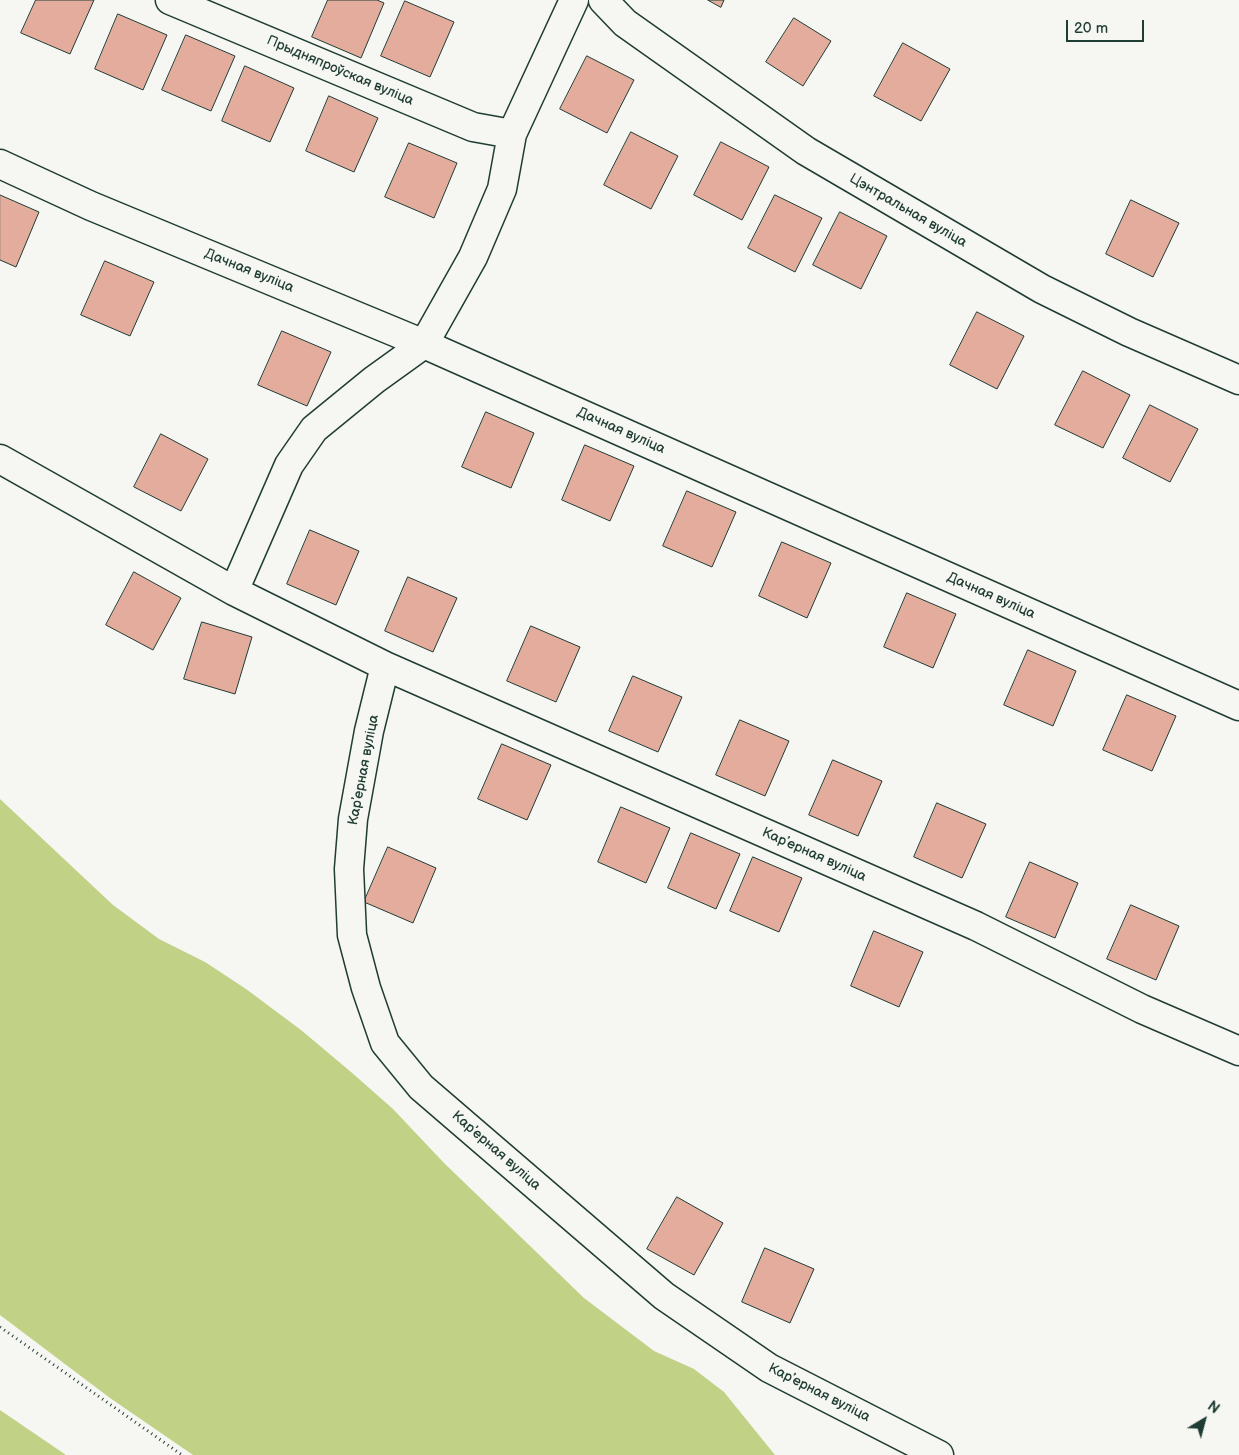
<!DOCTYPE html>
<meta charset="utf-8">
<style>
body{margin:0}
#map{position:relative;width:1239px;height:1455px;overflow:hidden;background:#f6f6f2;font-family:"Balsamiq Sans",sans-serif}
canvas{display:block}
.north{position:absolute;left:1179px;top:1395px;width:50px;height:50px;-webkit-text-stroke:4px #f6f6f2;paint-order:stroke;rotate:37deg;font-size:14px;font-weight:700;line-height:20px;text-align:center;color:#1f3d34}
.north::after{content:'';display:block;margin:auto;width:18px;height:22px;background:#1f3d34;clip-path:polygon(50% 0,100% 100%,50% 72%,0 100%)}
.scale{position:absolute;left:1066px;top:20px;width:78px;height:22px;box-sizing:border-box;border:2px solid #1f3d34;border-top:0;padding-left:6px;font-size:15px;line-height:18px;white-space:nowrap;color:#1f3d34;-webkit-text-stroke:4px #f6f6f2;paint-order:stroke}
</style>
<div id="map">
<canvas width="1239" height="1455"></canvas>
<div class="north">N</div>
<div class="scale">20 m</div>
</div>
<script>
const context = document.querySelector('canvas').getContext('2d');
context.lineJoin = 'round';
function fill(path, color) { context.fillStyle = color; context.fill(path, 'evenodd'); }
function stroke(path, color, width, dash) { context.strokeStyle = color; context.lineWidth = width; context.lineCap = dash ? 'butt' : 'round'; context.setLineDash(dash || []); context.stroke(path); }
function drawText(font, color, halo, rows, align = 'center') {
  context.font = font + ' "Balsamiq Sans",sans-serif'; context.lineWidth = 5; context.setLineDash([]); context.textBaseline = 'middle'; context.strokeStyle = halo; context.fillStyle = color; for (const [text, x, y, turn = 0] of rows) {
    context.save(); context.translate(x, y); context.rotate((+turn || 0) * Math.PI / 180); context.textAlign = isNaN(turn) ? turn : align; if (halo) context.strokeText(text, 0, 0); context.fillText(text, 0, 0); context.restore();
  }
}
fill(new Path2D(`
 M 0,799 L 113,905 L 159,939 L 205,962 L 246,989 L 301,1030 L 351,1072 L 393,1109 L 444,1163 L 584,1298 L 654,1351 L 694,1369 L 724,1392 L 775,1455 L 193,1455 L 110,1398 L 0,1315 Z
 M 0,1410 L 66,1455 L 0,1455 Z`), '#c1d186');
const building = new Path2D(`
 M 36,0 L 94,0 L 70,54 L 21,33 Z
 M 328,0 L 377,0 L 384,3 L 361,58 L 312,37 Z
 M 708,0 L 724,0 L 721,7 Z
 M 405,1 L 454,22 L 430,77 L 381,56 Z
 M 118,14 L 167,35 L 143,90 L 95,69 Z
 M 794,18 L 831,41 L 803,86 L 766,62 Z
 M 186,35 L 235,56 L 211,111 L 162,90 Z
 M 903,43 L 950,69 L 921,121 L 874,96 Z
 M 587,56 L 634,80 L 607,133 L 560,109 Z
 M 245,66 L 294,88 L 270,142 L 222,121 Z
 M 329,96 L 378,118 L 354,172 L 306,151 Z
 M 631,132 L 678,156 L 651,209 L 604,185 Z
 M 721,142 L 769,167 L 742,220 L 694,195 Z
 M 409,143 L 457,163 L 434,218 L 385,197 Z
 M 0,195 L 39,212 L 16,267 L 0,260 Z
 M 775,195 L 822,218 L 795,272 L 748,248 Z
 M 1131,200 L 1179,223 L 1153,277 L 1106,254 Z
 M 840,212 L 887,236 L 861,289 L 813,265 Z
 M 105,261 L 154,282 L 130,336 L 81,315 Z
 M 977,312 L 1024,336 L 997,389 L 950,365 Z
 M 282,331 L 331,352 L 307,406 L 258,385 Z
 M 1083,371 L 1130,395 L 1103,448 L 1055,425 Z
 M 1150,405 L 1198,429 L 1170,482 L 1123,458 Z
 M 486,412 L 534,433 L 511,488 L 462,467 Z
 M 161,434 L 208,459 L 181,511 L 134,487 Z
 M 585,445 L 634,466 L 610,521 L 562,500 Z
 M 687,491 L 736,512 L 712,567 L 663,546 Z
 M 310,530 L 359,551 L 336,605 L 287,584 Z
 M 782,542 L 831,563 L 807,618 L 759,596 Z
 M 134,572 L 181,598 L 153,650 L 106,625 Z
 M 408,577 L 457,598 L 433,652 L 385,631 Z
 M 907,593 L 956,614 L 933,668 L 884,647 Z
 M 202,622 L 252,637 L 235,694 L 184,679 Z
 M 531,626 L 580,647 L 556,702 L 507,681 Z
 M 1028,650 L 1076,671 L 1053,726 L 1004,705 Z
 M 633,676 L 682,697 L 658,752 L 609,731 Z
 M 1127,695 L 1176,716 L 1152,771 L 1103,750 Z
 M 740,720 L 789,741 L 765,796 L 716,775 Z
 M 502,744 L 551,765 L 527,820 L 478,799 Z
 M 833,760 L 882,781 L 858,836 L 809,815 Z
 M 937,803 L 986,824 L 962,878 L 914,857 Z
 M 621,807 L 670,828 L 646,883 L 598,862 Z
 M 691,833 L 740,854 L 716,909 L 668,888 Z
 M 388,847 L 436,868 L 413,923 L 364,902 Z
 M 753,857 L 802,878 L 779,932 L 730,911 Z
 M 1030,862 L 1078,883 L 1055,938 L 1006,917 Z
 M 1131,905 L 1179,926 L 1156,980 L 1107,959 Z
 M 874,931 L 923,952 L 899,1007 L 851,986 Z
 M 677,1197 L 723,1223 L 694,1275 L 647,1249 Z
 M 765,1248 L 814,1269 L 790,1323 L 742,1302 Z`);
fill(building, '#e4ac9c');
stroke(building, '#1f3d34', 1);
const minor = new Path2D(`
 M 170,0 L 473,127 L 512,134
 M 603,0 L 625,23 L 806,151 L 1042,289 L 1129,332 L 1239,380
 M 0,164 L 91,206 L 424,344 L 1239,706
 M 0,459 L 234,591 L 385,666 L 976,926 L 1142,1009 L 1239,1051
 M 234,591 L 289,465 L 314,429 L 374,380 L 424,344 L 473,257 L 502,189 L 512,134 L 574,0
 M 385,666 L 369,731 L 353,819 L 349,869 L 352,935 L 366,988 L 385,1043 L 421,1087 L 664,1296 L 769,1368 L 939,1455`);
stroke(minor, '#1f3d34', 31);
stroke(new Path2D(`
 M 0,1327 L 182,1455`), '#1f3d34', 3, [1, 4]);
stroke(minor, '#f6f6f2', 28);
drawText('14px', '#1f3d34', '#f6f6f2', [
 ["Прыдняпроўская вуліца",340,71,23],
 ["Цэнтральная вуліца",908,211,30],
 ["Дачная вуліца",249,271,22],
 ["Дачная вуліца",621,431,24],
 ["Дачная вуліца",991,596,24],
 ["Карʼерная вуліца",364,770,-79],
 ["Карʼерная вуліца",814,855,24],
 ["Карʼерная вуліца",496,1151,41],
 ["Карʼерная вуліца",819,1393,27]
]);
</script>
